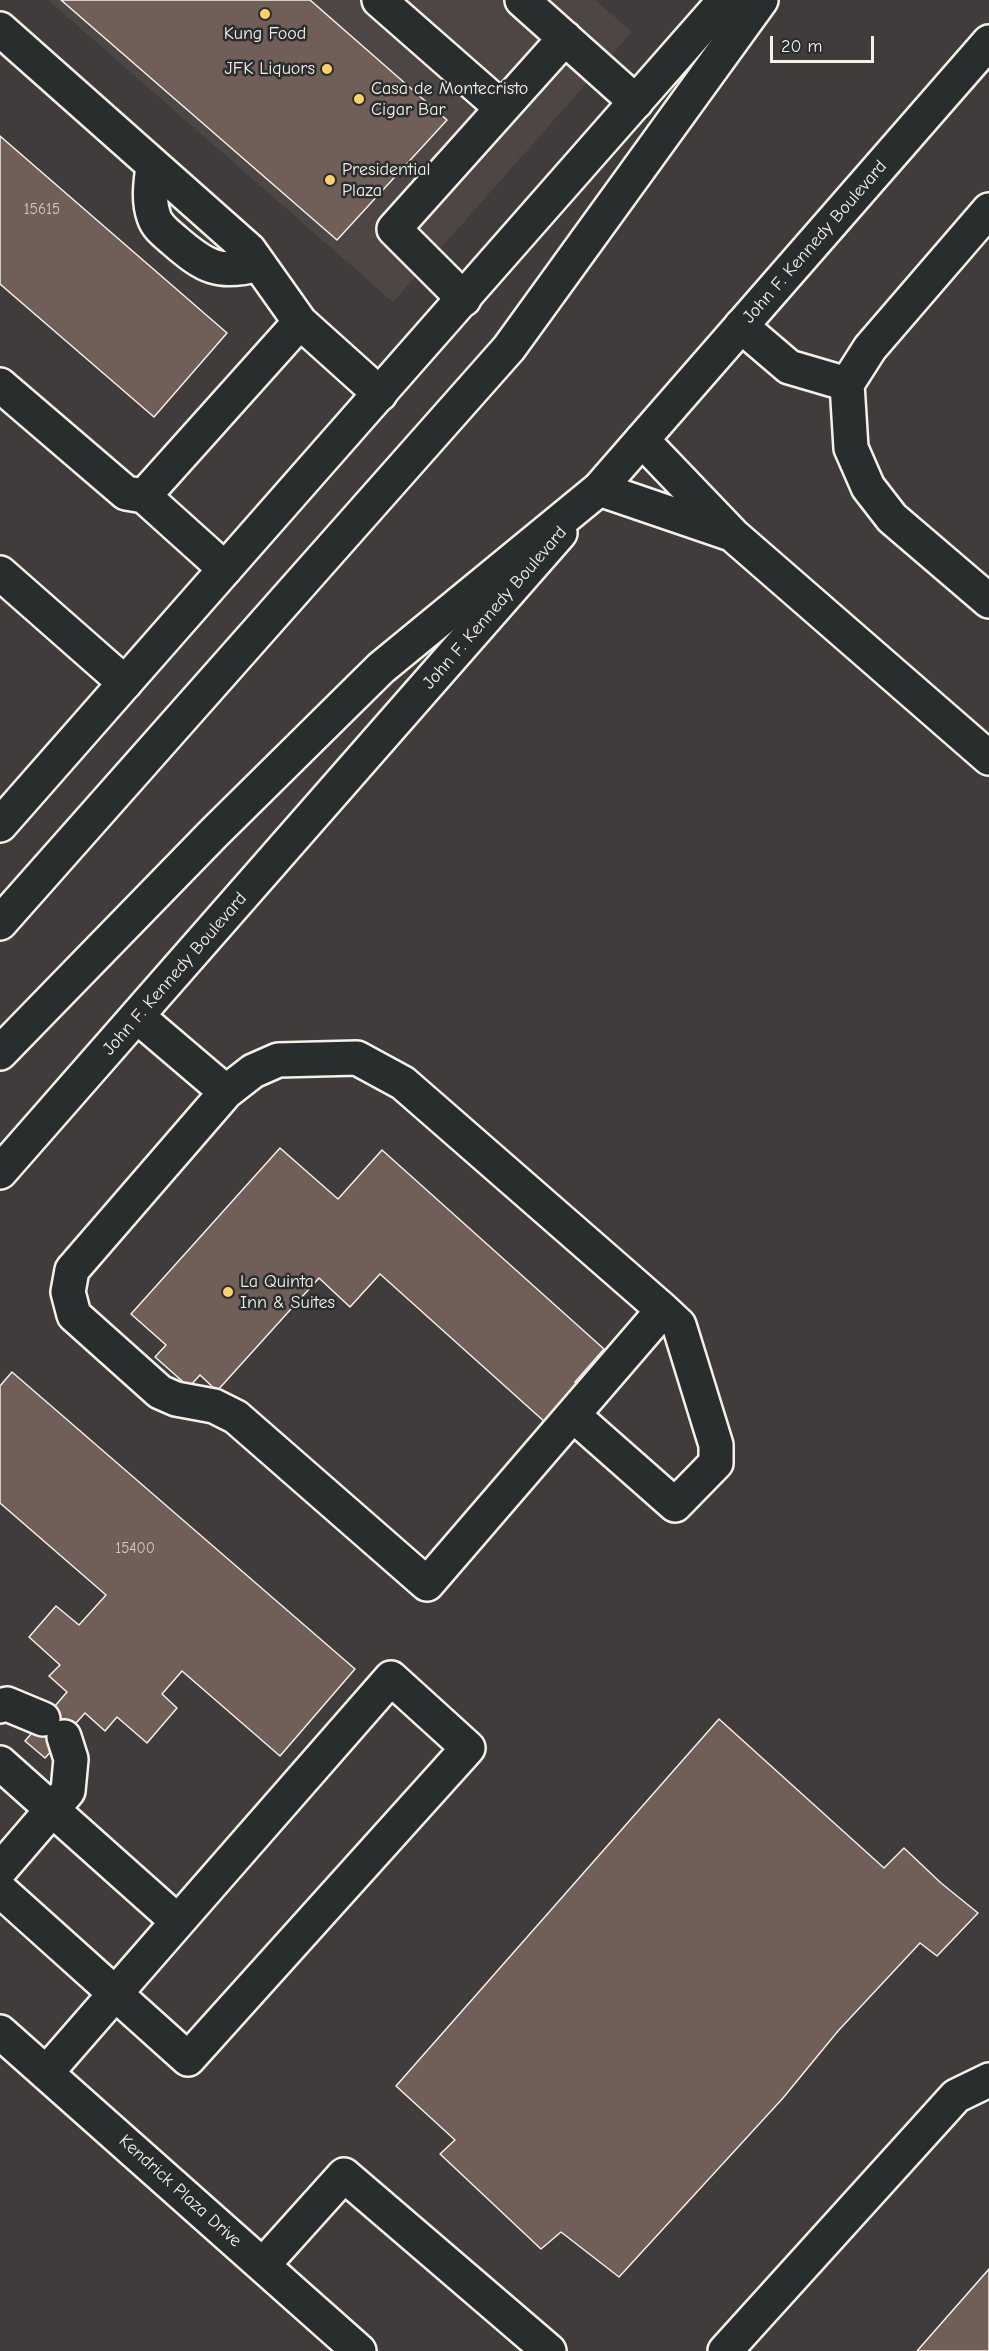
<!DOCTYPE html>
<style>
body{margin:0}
#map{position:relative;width:989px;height:2351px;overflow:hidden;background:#3f3c3b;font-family:"Comic Neue",sans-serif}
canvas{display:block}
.scale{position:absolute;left:770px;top:36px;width:104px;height:27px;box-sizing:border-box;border:3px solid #f4f1e8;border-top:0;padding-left:8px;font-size:18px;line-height:21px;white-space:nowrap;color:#f4f1e8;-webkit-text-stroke:4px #2a2d2e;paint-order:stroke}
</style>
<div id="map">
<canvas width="989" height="2351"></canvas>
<div class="scale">20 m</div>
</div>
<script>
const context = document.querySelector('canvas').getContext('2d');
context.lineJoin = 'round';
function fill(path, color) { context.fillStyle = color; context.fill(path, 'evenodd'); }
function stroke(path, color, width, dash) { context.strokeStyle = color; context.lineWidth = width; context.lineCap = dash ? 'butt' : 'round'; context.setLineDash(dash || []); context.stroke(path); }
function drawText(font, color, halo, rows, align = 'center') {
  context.font = font + ' "Comic Neue",sans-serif'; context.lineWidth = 5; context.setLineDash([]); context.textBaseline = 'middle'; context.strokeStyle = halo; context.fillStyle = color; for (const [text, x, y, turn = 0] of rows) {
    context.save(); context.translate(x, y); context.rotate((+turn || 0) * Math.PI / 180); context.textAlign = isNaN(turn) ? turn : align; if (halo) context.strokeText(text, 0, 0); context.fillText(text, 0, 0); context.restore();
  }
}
fill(new Path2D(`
 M 48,0 L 595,0 L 632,32 L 393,302 Z`), '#4e4644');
const building = new Path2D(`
 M 61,0 L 310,0 L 447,120 L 337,240 Z
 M 0,136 L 227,333 L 154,417 L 0,284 Z
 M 280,1148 L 338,1199 L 382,1150 L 604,1349 L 575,1382 L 589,1394 L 546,1423 L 380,1274 L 350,1307 L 319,1278 L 217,1391 L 200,1375 L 189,1387 L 155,1357 L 166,1345 L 131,1314 Z
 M 12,1372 L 355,1669 L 280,1756 L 182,1671 L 162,1694 L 177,1708 L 147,1743 L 117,1717 L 105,1731 L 85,1713 L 45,1758 L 25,1741 L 67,1692 L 49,1676 L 60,1665 L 29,1637 L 56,1606 L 79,1625 L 106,1595 L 0,1503 L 0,1386 Z
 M 719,1719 L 884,1868 L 904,1848 L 941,1883 L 978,1913 L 937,1956 L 920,1943 L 838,2031 L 783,2098 L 619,2277 L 561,2232 L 541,2249 L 440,2154 L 455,2140 L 396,2086 Z
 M 989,2269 L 989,2351 L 917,2351 Z`);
fill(building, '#705e59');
stroke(building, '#f4f1e8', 1.5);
const minor = new Path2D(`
 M 379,0 L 502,108
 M 522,0 L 636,102
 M 0,29 L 249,250 L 300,322 L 380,394
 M 153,166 C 151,183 148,200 154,217 C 157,227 167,234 175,241 C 205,267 219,275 259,264
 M 989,210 L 870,348 L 847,384 L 851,448 L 868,487 L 892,518 L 989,601
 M 464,299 L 394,229 L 565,38
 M 741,326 L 789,367 L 847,384
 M 0,385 L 126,493 L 144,496 L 225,569
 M 642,440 L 733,535 L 989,758
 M 599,489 L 728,533
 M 144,496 L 300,322
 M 0,573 L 125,683
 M 138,1017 L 226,1092
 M 357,1058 L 403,1083 L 663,1310 L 427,1584 L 236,1417 L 214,1406 L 176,1399 L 160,1392 L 74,1315 L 68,1292 L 72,1270 L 226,1092 L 253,1071 L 278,1060 Z
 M 573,1415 L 675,1505 L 716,1463 L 716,1445 L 679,1325 L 663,1310
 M 0,1706 L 7,1704 L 43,1719
 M 0,1763 L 177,1921
 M 0,1870 L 68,1791 L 71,1759 L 64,1737
 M 0,1890 L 188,2059 L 468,1748 L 391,1678 C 275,1810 161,1941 46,2073
 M 0,2032 L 359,2351
 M 263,2265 L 344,2175 L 549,2351
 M 725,2351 L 956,2096 L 989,2080`);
const major = new Path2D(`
 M 0,825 L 725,0
 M 0,1172 L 560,533`);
const highway = new Path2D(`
 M 0,923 L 509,348 L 761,0
 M 0,1053 L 214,833 L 381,668 L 599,489 L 989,42`);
stroke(minor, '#f4f1e8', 38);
stroke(major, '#f4f1e8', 38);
stroke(highway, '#f4f1e8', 38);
stroke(minor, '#2a2d2e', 33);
stroke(major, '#2a2d2e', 33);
stroke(highway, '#2a2d2e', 33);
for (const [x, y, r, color] of [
 [265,14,6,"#ffd166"],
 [327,69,6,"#ffd166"],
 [359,99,6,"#ffd166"],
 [330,180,6,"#ffd166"],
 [228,1292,6,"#ffd166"]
]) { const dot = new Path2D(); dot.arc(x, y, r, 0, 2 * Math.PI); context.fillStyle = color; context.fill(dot); stroke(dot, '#2a2d2e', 2); }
drawText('15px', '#d3ccc4', null, [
 ["15615",42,210],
 ["15400",135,1549]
]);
drawText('18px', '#f4f1e8', '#2a2d2e', [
 ["Kung Food",265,34,"center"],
 ["JFK Liquors",315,69,"right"],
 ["Casa de Montecristo",371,89],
 ["Cigar Bar",371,110],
 ["Presidential",342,170],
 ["Plaza",342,191],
 ["La Quinta",240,1282],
 ["Inn & Suites",240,1303]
], 'left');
drawText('18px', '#f4f1e8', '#2a2d2e', [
 ["John F. Kennedy Boulevard",815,242,-49],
 ["John F. Kennedy Boulevard",495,608,-49],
 ["John F. Kennedy Boulevard",175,974,-49],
 ["Kendrick Plaza Drive",180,2191,42]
]);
</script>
